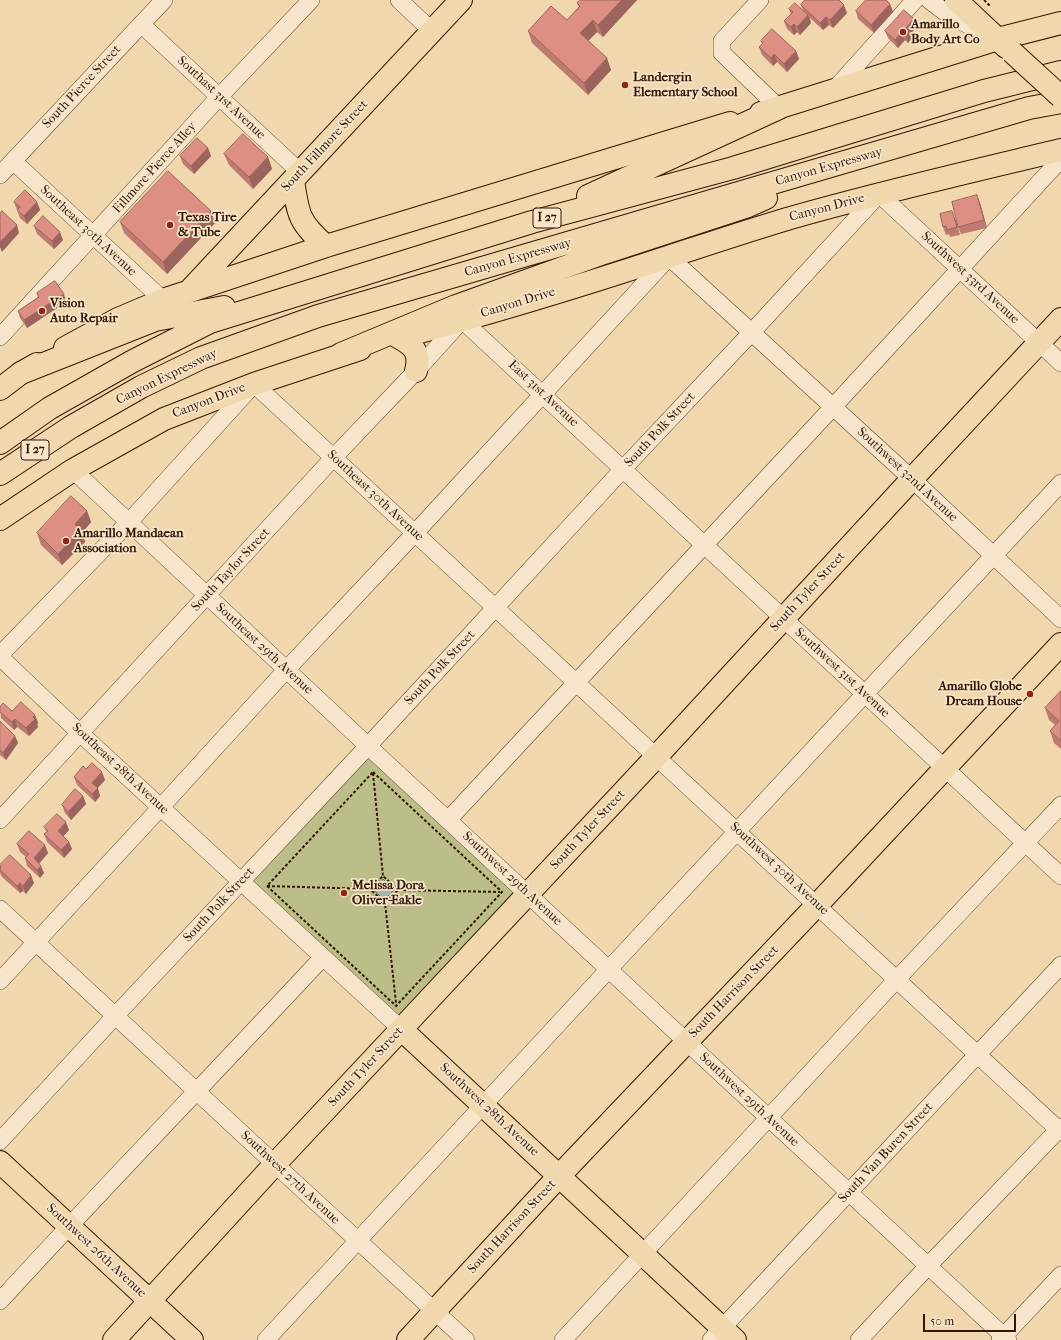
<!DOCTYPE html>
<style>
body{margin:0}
#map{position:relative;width:1061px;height:1340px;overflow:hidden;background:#f1d7ad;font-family:"IM FELL French Canon",serif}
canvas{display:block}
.scale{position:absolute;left:923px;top:1314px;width:93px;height:18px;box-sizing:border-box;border:2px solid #341702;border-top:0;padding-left:5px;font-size:12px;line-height:14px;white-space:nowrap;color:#341702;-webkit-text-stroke:3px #f6e5ca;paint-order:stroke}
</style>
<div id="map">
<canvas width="1061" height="1340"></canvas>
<div class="scale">50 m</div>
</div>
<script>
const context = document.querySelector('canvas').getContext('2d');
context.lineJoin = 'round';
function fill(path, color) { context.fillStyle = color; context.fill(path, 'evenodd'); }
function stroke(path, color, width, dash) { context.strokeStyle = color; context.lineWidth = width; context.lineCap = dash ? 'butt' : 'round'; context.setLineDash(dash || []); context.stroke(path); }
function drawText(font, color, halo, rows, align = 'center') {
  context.font = font + ' "IM FELL French Canon",serif'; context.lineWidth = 3.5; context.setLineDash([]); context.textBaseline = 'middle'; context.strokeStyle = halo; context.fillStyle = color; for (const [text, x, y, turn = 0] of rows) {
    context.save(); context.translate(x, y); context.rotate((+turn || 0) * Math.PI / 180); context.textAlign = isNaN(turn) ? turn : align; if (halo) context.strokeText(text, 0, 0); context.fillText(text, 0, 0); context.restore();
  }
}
fill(new Path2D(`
 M 368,756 L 517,895 L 400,1020 L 251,882 Z`), '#bcbe89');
const water = new Path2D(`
 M 383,879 L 394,890 L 384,900 L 373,889 Z`);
fill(water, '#9cb8b1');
stroke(water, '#72786b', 1);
const minor = new Path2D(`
 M 399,0 L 432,31
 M 760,0 L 722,41 L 722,53 L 779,108
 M 929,0 L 950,16 L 985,33
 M 141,24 L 300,172
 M 833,91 L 915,0
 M 13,161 L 163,300
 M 0,175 L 164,0
 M 0,337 L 219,97 L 311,0
 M 73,470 L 368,746 L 1008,1340
 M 0,655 L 129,522 L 254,384 L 1061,1132
 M 0,657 L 80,733 L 401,1029
 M 0,820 L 334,457 L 416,371 L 462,320 L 1061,876
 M 448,820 L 833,407 L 1061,159
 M 0,909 L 291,1179 L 466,1340
 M 0,981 L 161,807 L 286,670 L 415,533 L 669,257 L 912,479 L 1061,619
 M 0,1141 L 116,1015 L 368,746 L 623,469 L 751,333 L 879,194 L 1061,363
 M 0,1301 C 106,1185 216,1072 323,957
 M 266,1340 L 609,969 L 1061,483
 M 563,1340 L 897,979 L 1061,805
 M 711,1340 L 1061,965
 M 859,1340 L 928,1266 L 1061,1127
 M 1000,1340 L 1061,1275`);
const major = new Path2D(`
 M 956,0 L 1006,47
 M 761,113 L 998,39 L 1061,23
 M 293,180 C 298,215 299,223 326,246
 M 191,289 L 461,0
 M 398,337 C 413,345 421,352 416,371
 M 401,337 C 491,313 580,286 668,257 C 708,244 747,231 787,219 C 877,193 969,172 1061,150
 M 65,348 L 118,319 L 163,300 L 326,246 L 730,123
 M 0,389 L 21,373 L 37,364
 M 0,519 L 73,470 L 164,419 L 254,384 L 360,349
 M 401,1029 L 735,1340
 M 0,1162 L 192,1340
 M 114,1340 L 275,1164 L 656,757 L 912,479 L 1061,319
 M 408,1340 L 560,1175 L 817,905 L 1061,644`);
const highway = new Path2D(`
 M 588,196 L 779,108
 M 341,354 L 456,306 L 604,253 L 748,206 L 766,198
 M 21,373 L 155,320 L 224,307
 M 0,443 L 50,408 L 133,361 L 210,322 L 532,222 L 733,168 L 984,91 L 1061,72
 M 0,474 L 71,427 L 141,387 L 201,358 L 318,316 L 1029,108 L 1061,102`);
stroke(minor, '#63472d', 18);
stroke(major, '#341702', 24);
stroke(highway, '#341702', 24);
stroke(new Path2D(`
 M 984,0 L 990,6
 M 373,772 L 502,892 L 396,1006 L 267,886 Z
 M 373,773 L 383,876
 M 267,886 L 370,889
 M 398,890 L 500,892
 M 385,903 L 398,890 L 383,876 L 370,889 L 385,903 L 396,1003`), '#341702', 2, [3, 2]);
stroke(minor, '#f6e5ca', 17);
stroke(major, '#f1d7ad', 22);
stroke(highway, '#f1d7ad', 22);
const majorBridge = new Path2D(`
 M 1012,52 L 1061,97`);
stroke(majorBridge, '#341702', 24, []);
stroke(majorBridge, '#f1d7ad', 22);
fill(new Path2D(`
 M 637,0 L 603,37 L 597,32 L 588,41 L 611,70 L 588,95 L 532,43 L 528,31 L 567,20 L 579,7 L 577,3 Z
 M 804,0 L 839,0 L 847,13 L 833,28 L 829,25 L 823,30 L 810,18 L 811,23 L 800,35 L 797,32 L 794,35 L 787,29 L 784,21 L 791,14 L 789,9 L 803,10 L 801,5 L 805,1 Z
 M 890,4 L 893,12 L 874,33 L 858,19 L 856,11 Z
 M 914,19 L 917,27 L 910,34 L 912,38 L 908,43 L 905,40 L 898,48 L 888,38 L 885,31 Z
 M 761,41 L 796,51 L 799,59 L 787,72 L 777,62 L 773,66 L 762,55 L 759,47 L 762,44 Z
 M 208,148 L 211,156 L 194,174 L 183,164 L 180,156 Z
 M 224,154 L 268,157 L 272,169 L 253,189 L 229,165 Z
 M 14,202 L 37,202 L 40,210 L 27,224 L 20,218 Z
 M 980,203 L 987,228 L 961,234 L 958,227 Z
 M 955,219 L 960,235 L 950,237 L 949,234 L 946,235 L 943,227 Z
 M 120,222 L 215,223 L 167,274 L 124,233 Z
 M 34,226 L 63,240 L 54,249 L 37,234 Z
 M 37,293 L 66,302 L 27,328 L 20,318 L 18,311 L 38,297 Z
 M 87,511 L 91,522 L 82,533 L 85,542 L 62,565 L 41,545 L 37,533 Z
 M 1061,691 L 1061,749 L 1054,743 L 1050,731 L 1055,725 L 1049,720 L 1045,708 Z
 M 0,707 L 12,711 L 35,715 L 38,723 L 37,724 L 38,727 L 29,736 L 17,727 L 14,730 L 1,718 Z
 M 0,721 L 15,736 L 18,743 L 6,760 L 0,755 Z
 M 86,769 L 105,780 L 97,788 L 100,796 L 95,802 L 77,785 L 74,777 Z
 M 83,796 L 86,804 L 71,820 L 65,813 L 62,805 Z
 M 44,827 L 69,830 L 63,836 L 69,842 L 72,849 L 64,858 L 47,842 L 44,834 L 47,832 Z
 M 17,844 L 45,845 L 48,853 L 39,864 L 44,873 L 40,878 L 27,866 L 25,858 L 26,857 L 20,852 Z
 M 0,865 L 34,883 L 26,894 L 23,891 L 20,893 L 2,877 L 0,873 L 0,868 L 1,868 Z`), '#be7b72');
fill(new Path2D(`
 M 622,0 L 637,0 L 603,37 L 598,25 Z
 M 890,4 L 893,12 L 874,33 L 871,25 Z
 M 844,5 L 847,13 L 833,28 L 830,20 Z
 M 808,15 L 811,23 L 800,35 L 797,27 Z
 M 826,17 L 829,25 L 823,30 L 820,23 Z
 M 914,19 L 917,27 L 910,34 L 912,38 L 908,43 L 905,35 L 906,28 Z
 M 593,20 L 597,32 L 584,45 L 580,33 Z
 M 794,24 L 797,32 L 794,35 L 791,27 Z
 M 902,32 L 905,40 L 898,48 L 895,40 Z
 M 796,51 L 799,59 L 787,72 L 784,64 Z
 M 774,54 L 777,62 L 773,66 L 771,58 Z
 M 607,58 L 611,70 L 588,95 L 584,83 Z
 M 208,148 L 211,156 L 194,174 L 191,166 Z
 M 268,157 L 272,169 L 253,189 L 249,177 Z
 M 977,195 L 980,203 L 987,228 L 984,220 Z
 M 37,202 L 40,210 L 27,224 L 24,216 Z
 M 211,211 L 215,223 L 167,274 L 163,262 Z
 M 952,211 L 955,219 L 960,235 L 957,227 Z
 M 17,225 L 19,233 L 2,252 L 0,247 L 0,242 Z
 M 60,232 L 63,240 L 54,249 L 52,241 Z
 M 64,294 L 66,302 L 27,328 L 24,320 Z
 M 87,511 L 91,522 L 82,533 L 85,542 L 62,565 L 58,554 L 75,524 Z
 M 35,715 L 38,723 L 37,724 L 38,727 L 29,736 L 26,728 Z
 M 15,719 L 17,727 L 14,730 L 12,722 Z
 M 15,736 L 18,743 L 6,760 L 3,753 Z
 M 102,772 L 105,780 L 95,791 L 92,783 Z
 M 98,788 L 100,796 L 95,802 L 92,794 Z
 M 83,796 L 86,804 L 71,820 L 68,812 Z
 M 66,822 L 69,830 L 61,839 L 58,831 Z
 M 69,842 L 72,849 L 64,858 L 61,850 Z
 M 45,845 L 48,853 L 37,866 L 34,858 Z
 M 41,866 L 44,873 L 40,878 L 37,870 Z
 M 31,875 L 34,883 L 26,894 L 23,886 Z
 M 20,883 L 23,891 L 20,893 L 17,886 Z`), '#9b645c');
const building = new Path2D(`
 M 580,0 L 622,0 L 598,25 L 593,20 L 580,33 L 607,58 L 584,83 L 528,31 L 551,6 L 567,20 L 580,6 L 577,3 Z
 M 805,0 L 839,0 L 844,5 L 830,20 L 826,17 L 820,23 L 801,5 Z
 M 866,0 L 886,0 L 890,4 L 871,25 L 856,11 Z
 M 795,3 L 808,15 L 797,27 L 794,24 L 791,27 L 784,21 L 793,12 L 789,9 Z
 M 904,10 L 914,19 L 906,28 L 909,31 L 905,35 L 902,32 L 895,40 L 885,31 Z
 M 772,29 L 796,51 L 784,64 L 774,54 L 771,58 L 759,47 L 763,43 L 761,41 Z
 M 243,134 L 268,157 L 249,177 L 224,154 Z
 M 197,138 L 208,148 L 191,166 L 180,156 Z
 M 168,171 L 211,211 L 163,262 L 120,222 Z
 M 25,190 L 37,202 L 24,216 L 17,210 L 20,207 L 14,202 Z
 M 977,195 L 984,220 L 958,227 L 952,202 Z
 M 2,211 L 17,225 L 0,242 L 0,214 Z
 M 952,211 L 957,227 L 947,230 L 946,226 L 943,227 L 940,214 Z
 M 43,216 L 60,232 L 52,241 L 34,226 Z
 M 55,281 L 64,294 L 24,320 L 18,311 L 39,297 L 37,293 Z
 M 71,496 L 87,511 L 75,524 L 81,530 L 58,554 L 37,533 Z
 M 1061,691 L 1061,739 L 1060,740 L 1050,731 L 1059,721 L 1045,708 Z
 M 21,702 L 35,715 L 33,717 L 35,719 L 26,728 L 15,719 L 12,722 L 0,712 L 0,707 L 3,703 L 12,711 Z
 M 0,721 L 15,736 L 3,753 L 0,750 Z
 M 92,763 L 102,772 L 92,783 L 98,788 L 92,794 L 74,777 L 83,766 L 86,769 Z
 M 75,789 L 83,796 L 68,812 L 62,805 Z
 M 57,814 L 66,822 L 58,831 L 69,842 L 61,850 L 44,834 L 48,831 L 44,827 Z
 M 29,831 L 45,845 L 34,858 L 41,866 L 37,870 L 25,858 L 29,854 L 17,844 Z
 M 10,855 L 31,875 L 23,886 L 20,883 L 17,886 L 0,870 L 0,868 L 1,867 L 0,865 Z`);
fill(building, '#dd8f84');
stroke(building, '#9b645c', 1);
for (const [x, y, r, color] of [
 [903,32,4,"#8f2418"],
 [625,85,4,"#8f2418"],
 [170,225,4,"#8f2418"],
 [42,311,4,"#8f2418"],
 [66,541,4,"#8f2418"],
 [1030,694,4,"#8f2418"],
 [344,893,4,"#8f2418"]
]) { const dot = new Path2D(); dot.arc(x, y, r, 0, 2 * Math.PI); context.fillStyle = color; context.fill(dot); stroke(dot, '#f6e5ca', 1.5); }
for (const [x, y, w] of [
 [547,218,28],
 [35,450,28]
]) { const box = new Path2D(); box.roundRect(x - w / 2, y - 10, w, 20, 3); context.fillStyle = '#f6e5ca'; context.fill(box); stroke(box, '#341702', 1); }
drawText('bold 12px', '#341702', null, [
 ["I 27",547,218],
 ["I 27",35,450]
]);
drawText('bold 13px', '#341702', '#f6e5ca', [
 ["Amarillo",911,25],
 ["Body Art Co",911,40],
 ["Landergin",633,78],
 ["Elementary School",633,93],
 ["Texas Tire",178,218],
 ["& Tube",178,233],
 ["Vision",50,304],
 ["Auto Repair",50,319],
 ["Amarillo Mandaean",74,534],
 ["Association",74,549],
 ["Amarillo Globe",1022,687,"right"],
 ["Dream House",1022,702,"right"],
 ["Melissa Dora",352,886],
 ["Oliver-Eakle",352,901]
], 'left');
drawText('13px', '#341702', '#f6e5ca', [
 ["South Pierce Street",82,87,-47],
 ["Southast 31st Avenue",221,98,43],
 ["South Fillmore Street",325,146,-47],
 ["Canyon Expressway",829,167,-16],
 ["Fillmore-Pierce Alley",155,168,-48],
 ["Canyon Drive",827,208,-15],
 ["Southeast 30th Avenue",88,231,43],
 ["Canyon Expressway",518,258,-16],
 ["Southwest 33rd Avenue",970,278,43],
 ["Canyon Drive",518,303,-17],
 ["Canyon Expressway",167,377,-26],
 ["East 31st Avenue",543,394,43],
 ["Canyon Drive",209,401,-21],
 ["South Polk Street",660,430,-47],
 ["Southwest 32nd Avenue",907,475,43],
 ["Southeast 30th Avenue",375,496,43],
 ["South Taylor Street",231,570,-47],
 ["South Tyler Street",808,592,-47],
 ["Southeast 29th Avenue",264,649,43],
 ["South Polk Street",440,668,-47],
 ["Southwest 31st Avenue",842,673,43],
 ["Southeast 28th Avenue",120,769,43],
 ["South Tyler Street",588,830,-47],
 ["Southwest 30th Avenue",779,869,43],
 ["Southwest 29th Avenue",512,879,43],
 ["South Polk Street",219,905,-47],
 ["South Harrison Street",734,992,-46],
 ["South Tyler Street",366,1067,-47],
 ["Southwest 29th Avenue",749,1100,43],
 ["Southwest 28th Avenue",489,1110,43],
 ["South Van Buren Street",886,1153,-47],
 ["Southwest 27th Avenue",290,1178,43],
 ["South Harrison Street",512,1227,-47],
 ["Southwest 26th Avenue",96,1251,43]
]);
</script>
